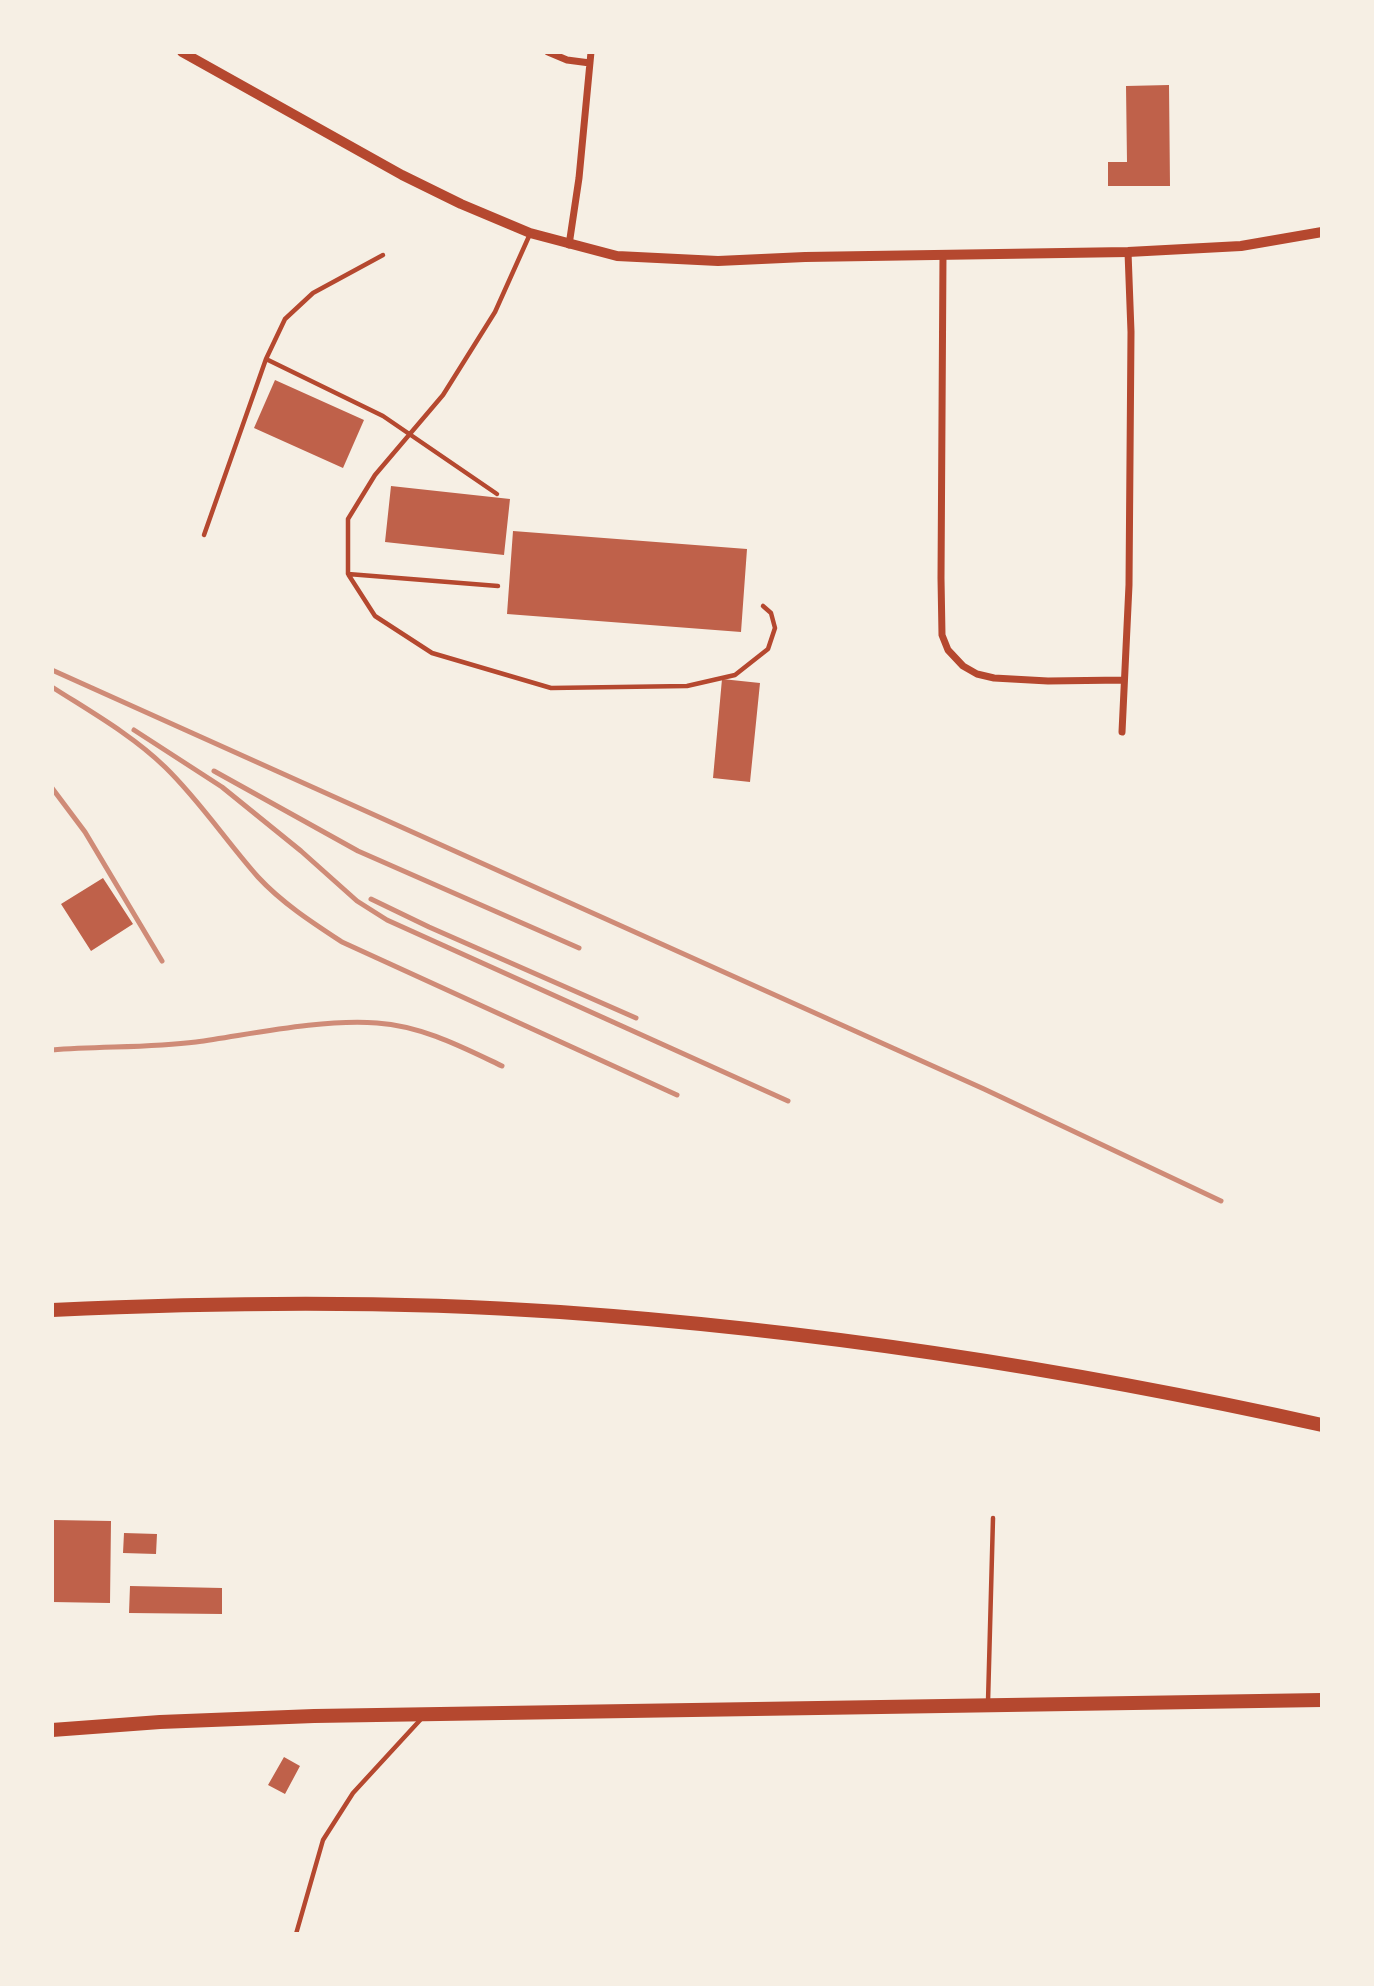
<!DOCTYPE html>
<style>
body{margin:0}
#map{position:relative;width:1374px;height:1986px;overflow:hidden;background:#f6efe4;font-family:Figtree,sans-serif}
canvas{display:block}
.frame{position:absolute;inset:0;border:54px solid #f6efe4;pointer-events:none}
</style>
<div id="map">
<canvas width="1374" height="1986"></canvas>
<div class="frame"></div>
</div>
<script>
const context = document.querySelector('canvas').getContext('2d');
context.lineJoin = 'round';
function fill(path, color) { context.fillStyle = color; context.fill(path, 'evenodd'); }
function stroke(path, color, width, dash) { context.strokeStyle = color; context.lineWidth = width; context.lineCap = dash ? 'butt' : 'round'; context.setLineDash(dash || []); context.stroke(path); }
fill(new Path2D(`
 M 1169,85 L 1170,186 L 1108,186 L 1108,162 L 1127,162 L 1126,86 Z
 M 275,380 L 364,420 L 343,468 L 254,428 Z
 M 391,486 L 510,499 L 504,555 L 385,542 Z
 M 513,531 L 747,549 L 741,632 L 507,614 Z
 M 722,679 L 760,683 L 750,782 L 713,778 Z
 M 103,878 L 133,924 L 91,951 L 61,904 Z
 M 53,1520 L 111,1521 L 110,1603 L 52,1602 Z
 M 124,1533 L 157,1534 L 156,1554 L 123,1553 Z
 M 130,1586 L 222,1588 L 222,1614 L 129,1613 Z
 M 284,1757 L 300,1766 L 285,1794 L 268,1785 Z`), '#bf614a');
stroke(new Path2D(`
 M 266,359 L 285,319 L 313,293 L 383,255
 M 204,535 L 266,359 L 383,416 L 497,494
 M 348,574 L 375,616 L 432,653 L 551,688 L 687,686 L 735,675 L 768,649 L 775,628 L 771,613 L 763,606
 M 498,586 L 348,574 L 348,519 L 375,475 L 443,395 L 495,312 L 530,234
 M 988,1702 L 993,1518
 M 296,1934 L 323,1840 L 353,1793 L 422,1718`), '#b5482f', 4.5);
stroke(new Path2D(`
 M 548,52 L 567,60 L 590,63
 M 569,245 L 579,178 L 591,52
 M 943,255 L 941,578 L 942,635 L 948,650 L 963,666 L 977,674 L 994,678 L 1048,681 L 1124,680
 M 1122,732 L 1129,585 L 1131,332 L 1128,252`), '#b5482f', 7);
stroke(new Path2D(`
 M 182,52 L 402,175 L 461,204 L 530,233 L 617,256 L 718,261 L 805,257 L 1128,252 L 1241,246 L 1322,232`), '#b5482f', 10);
stroke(new Path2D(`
 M 52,1310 C 221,1302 391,1300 560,1312 C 816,1330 1070,1369 1322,1425
 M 52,1730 L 160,1722 L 314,1716 L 1322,1700`), '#b5482f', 14);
stroke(new Path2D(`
 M 52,670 L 984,1089 L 1221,1201
 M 52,687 C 91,712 132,735 165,767 C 200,801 226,841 258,877 C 282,903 313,923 342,942 L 677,1095
 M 134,730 L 222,787 L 301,851 L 357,901 L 387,920 L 788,1101
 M 214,771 L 358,851 L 579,948
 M 52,788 L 85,832 L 162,961
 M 371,899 L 429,927 L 636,1018
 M 52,1050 C 101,1046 149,1048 196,1042 C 253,1034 320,1019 377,1023 C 422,1026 462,1047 502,1066`), '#cf8b77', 5);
</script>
